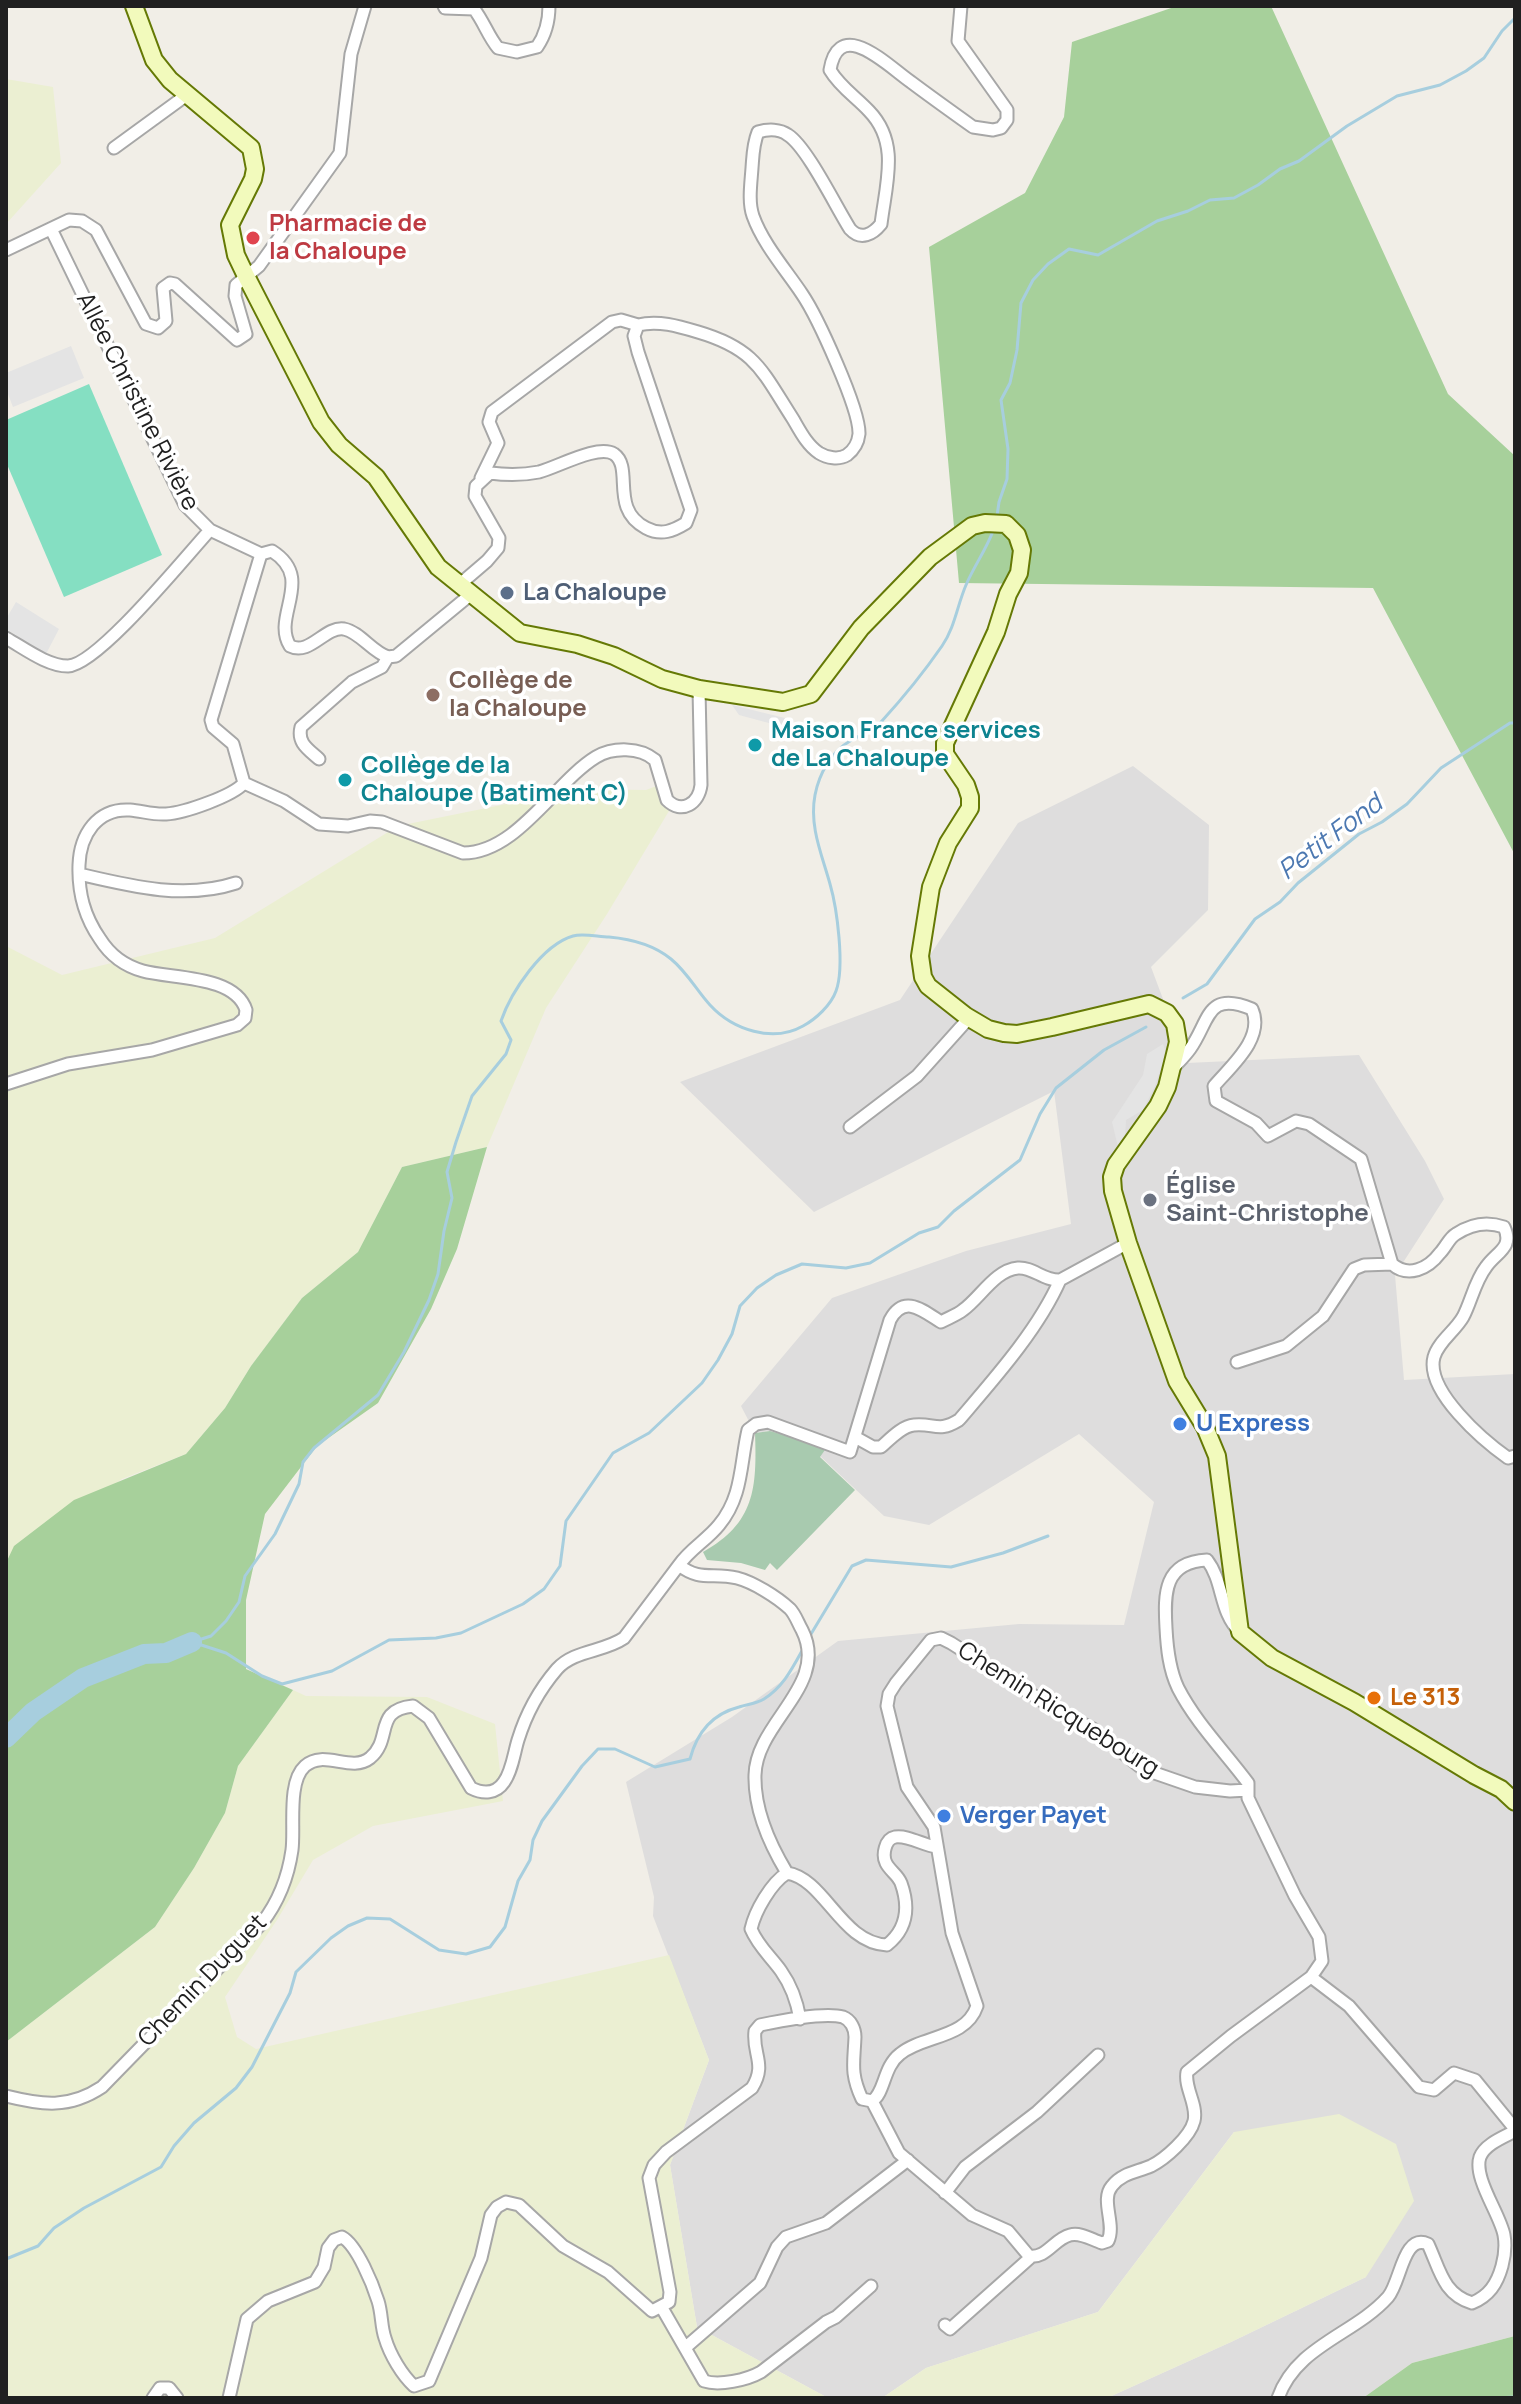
<!DOCTYPE html>
<meta charset="utf-8">
<style>
body{margin:0}
#map{position:relative;width:1521px;height:2404px;overflow:hidden;background:#f1eee7;font-family:Manrope,sans-serif}
canvas{display:block}
.frame{position:absolute;inset:0;border:8px solid #202020;pointer-events:none}
</style>
<div id="map">
<canvas width="1521" height="2404"></canvas>
<div class="frame"></div>
</div>
<script>
const context = document.querySelector('canvas').getContext('2d');
context.lineJoin = 'round';
function fill(path, color) { context.fillStyle = color; context.fill(path, 'evenodd'); }
function stroke(path, color, width, dash) { context.strokeStyle = color; context.lineWidth = width; context.lineCap = dash ? 'butt' : 'round'; context.setLineDash(dash || []); context.stroke(path); }
function drawText(font, color, halo, rows, align = 'center') {
  context.font = font + ' Manrope,sans-serif'; context.lineWidth = 7; context.setLineDash([]); context.textBaseline = 'middle'; context.strokeStyle = halo; context.fillStyle = color; for (const [text, x, y, turn = 0] of rows) {
    context.save(); context.translate(x, y); context.rotate((+turn || 0) * Math.PI / 180); context.textAlign = isNaN(turn) ? turn : align; if (halo) context.strokeText(text, 0, 0); context.fillText(text, 0, 0); context.restore();
  }
}
fill(new Path2D(`
 M 1133,766 L 1209,825 L 1208,910 L 1151,967 L 1187,1063 L 1359,1055 L 1425,1161 L 1444,1199 L 1395,1275 L 1404,1380 L 1515,1374 L 1515,2336 L 1412,2363 L 1363,2398 L 1107,2398 L 1231,2342 L 1366,2277 L 1234,2132 L 1098,2312 L 926,2368 L 882,2398 L 828,2398 L 697,2327 L 670,2165 L 709,2060 L 653,1916 L 654,1897 L 626,1782 L 732,1717 L 838,1641 L 1019,1624 L 1124,1625 L 1154,1502 L 1079,1434 L 929,1525 L 884,1516 L 820,1456 L 792,1436 L 791,1439 L 770,1431 L 755,1433 L 741,1406 L 832,1298 L 966,1251 L 1071,1224 L 1054,1091 L 814,1212 L 680,1082 L 900,1000 L 1018,823 Z`), '#dedddd');
fill(new Path2D(`
 M 6,79 L 53,87 L 61,163 L 6,224 Z
 M 659,785 L 669,811 L 607,914 L 546,1008 L 487,1147 L 402,1167 L 358,1252 L 302,1298 L 251,1366 L 225,1408 L 186,1454 L 122,1479 L 6,1563 L 6,946 L 62,975 L 215,938 L 398,826 L 580,789 L 646,790 Z
 M 293,1690 L 306,1696 L 427,1697 L 495,1724 L 503,1801 L 373,1826 L 313,1860 L 277,1920 L 225,1997 L 237,2037 L 256,2049 L 669,1955 L 709,2060 L 670,2165 L 697,2327 L 828,2398 L 6,2398 L 6,2042 L 155,1927 L 194,1868 L 225,1813 L 238,1766 Z
 M 1339,2114 L 1396,2144 L 1414,2201 L 1366,2277 L 1231,2342 L 1107,2398 L 882,2398 L 926,2368 L 1098,2312 L 1234,2132 Z`), '#ebefd2');
fill(new Path2D(`
 M 1177,6 L 1271,6 L 1448,394 L 1515,456 L 1515,855 L 1373,588 L 959,583 L 929,247 L 1025,193 L 1064,117 L 1072,42 Z
 M 487,1147 L 457,1249 L 431,1309 L 378,1403 L 317,1446 L 265,1514 L 246,1600 L 246,1669 L 293,1690 L 238,1766 L 225,1813 L 194,1868 L 155,1927 L 6,2042 L 6,1563 L 14,1546 L 74,1500 L 186,1454 L 225,1408 L 251,1366 L 302,1298 L 358,1252 L 402,1167 Z
 M 1515,2336 L 1515,2398 L 1363,2398 L 1412,2363 Z`), '#a7d09b');
fill(new Path2D(`
 M 770,1431 L 827,1447 L 820,1457 L 855,1490 L 777,1570 L 770,1563 L 765,1570 L 741,1563 L 707,1560 L 703,1552 C 755,1523 757,1488 755,1433 Z`), '#a8caaf');
fill(new Path2D(`
 M 89,384 L 162,555 L 64,597 L 6,462 L 6,420 Z`), '#85dfc2');
fill(new Path2D(`
 M 71,346 L 84,378 L 13,407 L 6,389 L 6,373 Z
 M 16,602 L 59,629 L 46,654 L 6,629 L 6,619 Z
 M 732,705 L 793,720 L 791,729 L 739,715 Z
 M 1163,1044 L 1166,1053 L 1155,1086 L 1143,1110 L 1126,1120 L 1125,1138 L 1118,1147 L 1112,1122 L 1143,1075 L 1147,1054 Z`), '#e4e4e4');
stroke(new Path2D(`
 M 997,516 L 999,502 L 1007,479 L 1008,449 L 1001,400 L 1010,383 L 1017,350 L 1021,303 L 1033,280 L 1048,264 L 1069,249 L 1098,255 L 1157,221 L 1188,211 L 1210,200 L 1234,198 L 1258,185 L 1280,169 L 1299,161 L 1347,126 L 1397,96 L 1440,85 L 1466,71 L 1484,58 L 1502,31 L 1515,18
 M 1183,998 L 1207,984 L 1255,919 L 1280,902 L 1298,883 L 1359,834 L 1382,822 L 1407,804 L 1441,768 L 1510,723 L 1515,723
 M 808,1639 L 852,1566 L 866,1560 L 951,1567 L 1003,1553 L 1048,1536
 M 192,1642 L 211,1636 L 226,1621 L 239,1602 L 245,1576 L 275,1534 L 299,1484 L 303,1462 L 314,1448 L 378,1395 L 404,1352 L 429,1300 L 438,1274 L 444,1231 L 452,1198 L 447,1172 L 456,1142 L 472,1096 L 506,1054 L 511,1040 L 501,1021 C 511,992 542,945 573,936 C 583,933 599,937 609,937 C 631,939 654,945 671,959 C 687,972 697,991 710,1005 C 733,1030 773,1043 803,1026 C 816,1019 831,1005 836,991 C 845,967 837,908 830,884 C 822,855 809,826 815,795 C 819,774 831,752 850,741 C 861,734 872,731 881,722 C 902,699 924,672 942,646 C 955,627 957,606 966,585 C 974,566 986,550 993,531
 M 192,1642 L 226,1653 L 262,1676 L 282,1684 L 332,1671 L 389,1640 L 436,1638 L 461,1633 L 523,1604 L 544,1589 L 560,1566 L 566,1521 L 613,1453 L 649,1433 L 702,1383 L 718,1360 L 732,1334 L 740,1306 L 757,1288 L 776,1275 L 802,1264 L 846,1268 L 870,1263 L 919,1233 L 938,1227 L 954,1211 L 1020,1160 L 1040,1114 L 1056,1088 L 1104,1050 L 1146,1027
 M 6,2259 L 38,2246 L 54,2228 L 84,2208 L 161,2167 L 174,2146 L 194,2123 L 236,2088 L 252,2067 L 290,1993 L 296,1972 L 331,1938 L 348,1926 L 367,1918 L 390,1919 L 439,1950 L 466,1954 L 490,1947 L 505,1927 L 518,1881 L 530,1860 L 533,1840 L 542,1821 L 582,1766 L 598,1749 L 615,1749 L 655,1767 L 690,1759 C 697,1732 712,1714 739,1707 C 747,1704 756,1704 764,1699 C 783,1687 792,1669 803,1649
 M 1496,2398 L 1515,2397`), '#a7cede', 3);
stroke(new Path2D(`
 M 6,1738 L 33,1712 L 83,1678 L 144,1654 L 166,1653 L 192,1642`), '#a7cede', 20);
const street = new Path2D(`
 M 444,6 L 445,8 L 474,9 C 484,22 488,36 498,48 L 517,52 L 537,47 C 546,34 549,22 549,6
 M 114,148 L 188,94
 M 51,229 L 185,505 L 210,530 L 261,554 L 272,551 C 316,579 271,616 290,646 C 310,656 325,626 344,629 C 360,632 372,652 388,657
 M 6,250 L 69,220 L 82,221 L 96,230 L 146,324 L 158,328 L 166,321 L 163,288 L 170,283 L 175,284 L 237,340 L 246,334 L 235,296 L 236,285 L 259,266 L 340,153 L 351,54 L 365,6
 M 481,478 L 498,443 L 489,422 L 492,412 L 612,322 L 621,320 L 638,325
 M 459,585 L 487,561 L 498,548 L 499,538 L 475,496 L 476,486 L 490,473 C 505,475 524,475 539,472 C 558,467 598,444 614,454 C 634,468 609,509 646,528 C 661,536 673,531 686,523 L 691,510 L 638,352 L 634,336 L 638,325 C 658,320 678,326 698,332 C 756,349 762,371 793,419 C 800,431 807,445 819,453 C 827,458 839,460 847,455 C 855,449 858,443 859,434 C 860,409 817,316 802,294 C 786,270 763,244 753,216 C 748,202 751,183 752,168 C 753,155 753,144 758,132 C 768,129 780,129 788,135 C 807,147 836,207 850,229 C 861,241 873,234 881,224 C 886,183 900,143 869,111 C 856,97 840,87 830,70 C 839,15 889,67 911,82 C 931,97 952,112 973,127 L 993,130 L 1001,128 L 1007,120 L 1007,110 L 958,41 L 961,6
 M 6,638 C 24,648 47,666 68,666 C 98,665 186,556 210,530
 M 319,759 C 308,749 297,743 301,727 L 352,682 L 382,667 L 388,657 L 396,656 L 470,595
 M 244,783 L 284,801 L 319,824 L 348,826 L 370,821 L 382,822 L 463,853 C 517,853 555,782 596,757 C 613,747 640,747 655,760 L 667,800 C 682,815 699,803 701,785 L 699,689
 M 79,874 C 130,886 184,900 236,883
 M 1173,1068 C 1179,1062 1185,1056 1190,1049 C 1210,1021 1206,990 1252,1009 C 1265,1038 1231,1066 1214,1086 L 1216,1101 L 1256,1123 L 1268,1136 L 1296,1121 L 1309,1124 L 1361,1159 L 1392,1264
 M 6,1084 L 68,1064 L 152,1050 L 237,1025 L 245,1018 L 246,1010 C 235,975 172,979 143,971 C 125,966 110,955 100,939 C 84,916 78,893 79,865 C 80,835 97,808 130,810 C 142,811 154,815 166,814 C 184,813 233,796 244,783 L 233,744 L 213,727 L 211,720 L 261,554
 M 850,1127 L 917,1076 L 969,1018
 M 1392,1264 C 1408,1278 1428,1269 1440,1253 C 1446,1247 1449,1238 1456,1234 C 1471,1224 1487,1221 1504,1227 C 1514,1248 1496,1252 1486,1267 C 1475,1281 1471,1302 1463,1317 C 1455,1331 1438,1342 1434,1357 C 1425,1391 1484,1441 1508,1458 L 1515,1456
 M 1237,1362 L 1286,1346 L 1323,1316 L 1354,1269 L 1364,1265 L 1392,1264
 M 855,1437 L 873,1447 L 881,1447 C 890,1439 902,1426 914,1425 C 935,1423 938,1433 959,1420 C 994,1379 1038,1330 1060,1280
 M 1240,1632 C 1219,1612 1224,1582 1207,1560 C 1164,1562 1164,1593 1166,1628 C 1167,1648 1169,1669 1178,1688 C 1196,1723 1225,1752 1248,1783 L 1248,1798 L 1295,1896 L 1319,1937 L 1322,1961 L 1311,1977 L 1349,2006 L 1419,2087 L 1434,2090 L 1454,2073 L 1475,2080 L 1515,2129
 M 787,1873 C 770,1845 754,1810 755,1775 C 756,1722 830,1685 802,1630 C 798,1623 795,1614 790,1609 C 777,1597 753,1582 737,1578 C 713,1572 700,1582 679,1565 C 690,1549 707,1540 719,1525 C 743,1496 740,1464 748,1430 L 756,1424 L 768,1422 L 850,1452 L 890,1320 C 904,1294 922,1310 941,1322 C 948,1318 957,1315 963,1310 C 980,1298 995,1270 1018,1268 C 1033,1267 1044,1281 1060,1280 L 1128,1243
 M 787,1873 C 825,1879 841,1943 887,1945 C 907,1929 910,1908 901,1883 C 898,1875 890,1871 886,1863 C 882,1855 885,1839 895,1837 C 909,1835 924,1846 937,1847
 M 787,1873 C 771,1883 755,1911 751,1929 C 758,1946 771,1957 781,1971 C 791,1985 797,2002 800,2019
 M 6,2096 C 42,2105 69,2109 102,2087 L 262,1923 C 279,1901 288,1878 292,1850 C 295,1828 287,1782 305,1766 C 324,1749 351,1773 370,1758 C 393,1739 373,1710 413,1706 L 429,1718 L 471,1788 C 483,1794 496,1794 504,1782 C 512,1771 514,1753 518,1740 C 526,1714 539,1690 557,1669 C 574,1650 604,1652 624,1638 L 679,1565
 M 872,2101 C 885,2093 883,2067 900,2054 C 923,2035 966,2039 977,2006 L 952,1933 L 934,1827 L 907,1787 L 887,1706 L 889,1694 L 896,1683 L 931,1640 L 941,1638 L 951,1643 L 1061,1713 L 1093,1729 L 1143,1769 L 1195,1787 L 1230,1791 L 1248,1790
 M 872,2101 L 899,2153 L 972,2215 L 1008,2231 L 1029,2256 C 1046,2259 1054,2239 1070,2235 C 1081,2232 1092,2240 1102,2243 L 1108,2241 C 1116,2224 1100,2200 1112,2186 C 1122,2173 1137,2172 1151,2166 C 1165,2159 1190,2137 1194,2121 C 1198,2105 1184,2088 1187,2072 L 1231,2036 L 1311,1977
 M 945,2193 L 965,2167 L 1037,2112 L 1098,2055
 M 662,2308 L 704,2381 C 719,2386 747,2380 761,2372 L 826,2322 L 836,2317 L 871,2286
 M 945,2325 L 950,2329 L 1031,2257
 M 686,2347 L 760,2283 L 777,2247 L 786,2237 L 826,2223 L 908,2160
 M 153,2398 L 160,2388 L 169,2388 L 177,2398
 M 229,2398 L 247,2319 L 268,2301 L 315,2282 L 324,2267 L 328,2248 L 334,2240 L 342,2237 C 357,2245 373,2285 378,2301 C 382,2313 381,2327 385,2338 C 390,2355 402,2375 414,2386 L 429,2381 L 481,2258 L 491,2215 L 497,2207 L 506,2202 L 519,2205 L 563,2246 L 608,2272 L 652,2311 L 669,2302 L 670,2292 L 649,2178 L 654,2165 L 666,2152 L 752,2088 C 767,2064 752,2054 755,2031 L 760,2025 C 779,2021 825,2012 843,2017 C 851,2020 855,2029 855,2037 C 854,2063 850,2073 862,2099 L 872,2101
 M 1278,2398 C 1297,2345 1354,2335 1388,2297 C 1401,2282 1403,2233 1428,2244 C 1440,2270 1443,2294 1472,2303 C 1489,2296 1497,2284 1502,2266 C 1505,2255 1506,2246 1504,2235 C 1500,2214 1473,2178 1480,2157 C 1485,2144 1504,2137 1515,2131`);
const secondary = new Path2D(`
 M 134,6 L 154,60 L 170,80 L 251,148 L 255,169 L 253,179 L 230,225 L 236,255 L 246,276 L 321,422 L 339,445 L 376,477 L 438,567 L 520,633 L 577,644 L 614,656 L 662,679 L 699,689 L 783,702 L 811,694 L 861,628 L 930,557 L 972,526 L 985,523 L 1006,524 L 1017,535 L 1022,550 L 1019,573 L 1008,594 L 996,632 L 945,743 L 945,754 L 966,785 L 970,797 L 970,808 L 948,843 L 931,887 L 920,956 L 923,977 L 928,986 L 966,1016 L 988,1029 L 1004,1033 L 1017,1034 L 1052,1027 L 1149,1004 L 1167,1013 L 1175,1024 L 1178,1042 L 1167,1087 L 1158,1106 L 1116,1165 L 1112,1177 L 1113,1191 L 1128,1243 L 1177,1381 L 1205,1427 L 1217,1456 L 1240,1632 L 1272,1658 L 1354,1702 L 1474,1775 L 1501,1789 L 1515,1802`);
stroke(street, '#a7a7a7', 15);
stroke(secondary, '#657905', 20);
stroke(street, '#fff', 11);
stroke(secondary, '#f2fabc', 16);
for (const [x, y, r, color] of [
 [253,238,8,"#e0444e"],
 [507,593,8,"#5c6f8a"],
 [433,695,8,"#8d6e63"],
 [755,745,8,"#0f9aa8"],
 [345,780,8,"#0f9aa8"],
 [1150,1200,8,"#6b7280"],
 [1180,1424,8,"#3f7fe0"],
 [1374,1698,8,"#e8710a"],
 [944,1816,8,"#3f7fe0"]
]) { const dot = new Path2D(); dot.arc(x, y, r, 0, 2 * Math.PI); context.fillStyle = color; context.fill(dot); stroke(dot, '#fff', 3); }
drawText('bold 24px', '#be3a42', '#fff', [
 ["Pharmacie de",269,224],
 ["la Chaloupe",269,252]
], 'left');
drawText('24px', '#202020', '#fff', [
 ["Allée Christine Rivière",137,402,63],
 ["Chemin Ricquebourg",1058,1710,32],
 ["Chemin Duguet",203,1981,-46]
]);
drawText('bold 24px', '#4e5e75', '#fff', [
 ["La Chaloupe",523,593]
], 'left');
drawText('bold 24px', '#785e54', '#fff', [
 ["Collège de",449,681],
 ["la Chaloupe",449,709]
], 'left');
drawText('bold 24px', '#0d838f', '#fff', [
 ["Maison France services",771,731],
 ["de La Chaloupe",771,759],
 ["Collège de la",361,766],
 ["Chaloupe (Batiment C)",361,794]
], 'left');
drawText('bold 24px', '#5b616d', '#fff', [
 ["Église",1166,1186],
 ["Saint-Christophe",1166,1214]
], 'left');
drawText('bold 24px', '#366cbe', '#fff', [
 ["U Express",1196,1424],
 ["Verger Payet",960,1816]
], 'left');
drawText('bold 24px', '#c56008', '#fff', [
 ["Le 313",1390,1698]
], 'left');
drawText('italic 26px', '#4c78b1', '#fff', [
 ["Petit Fond",1331,838,-37]
]);
</script>
